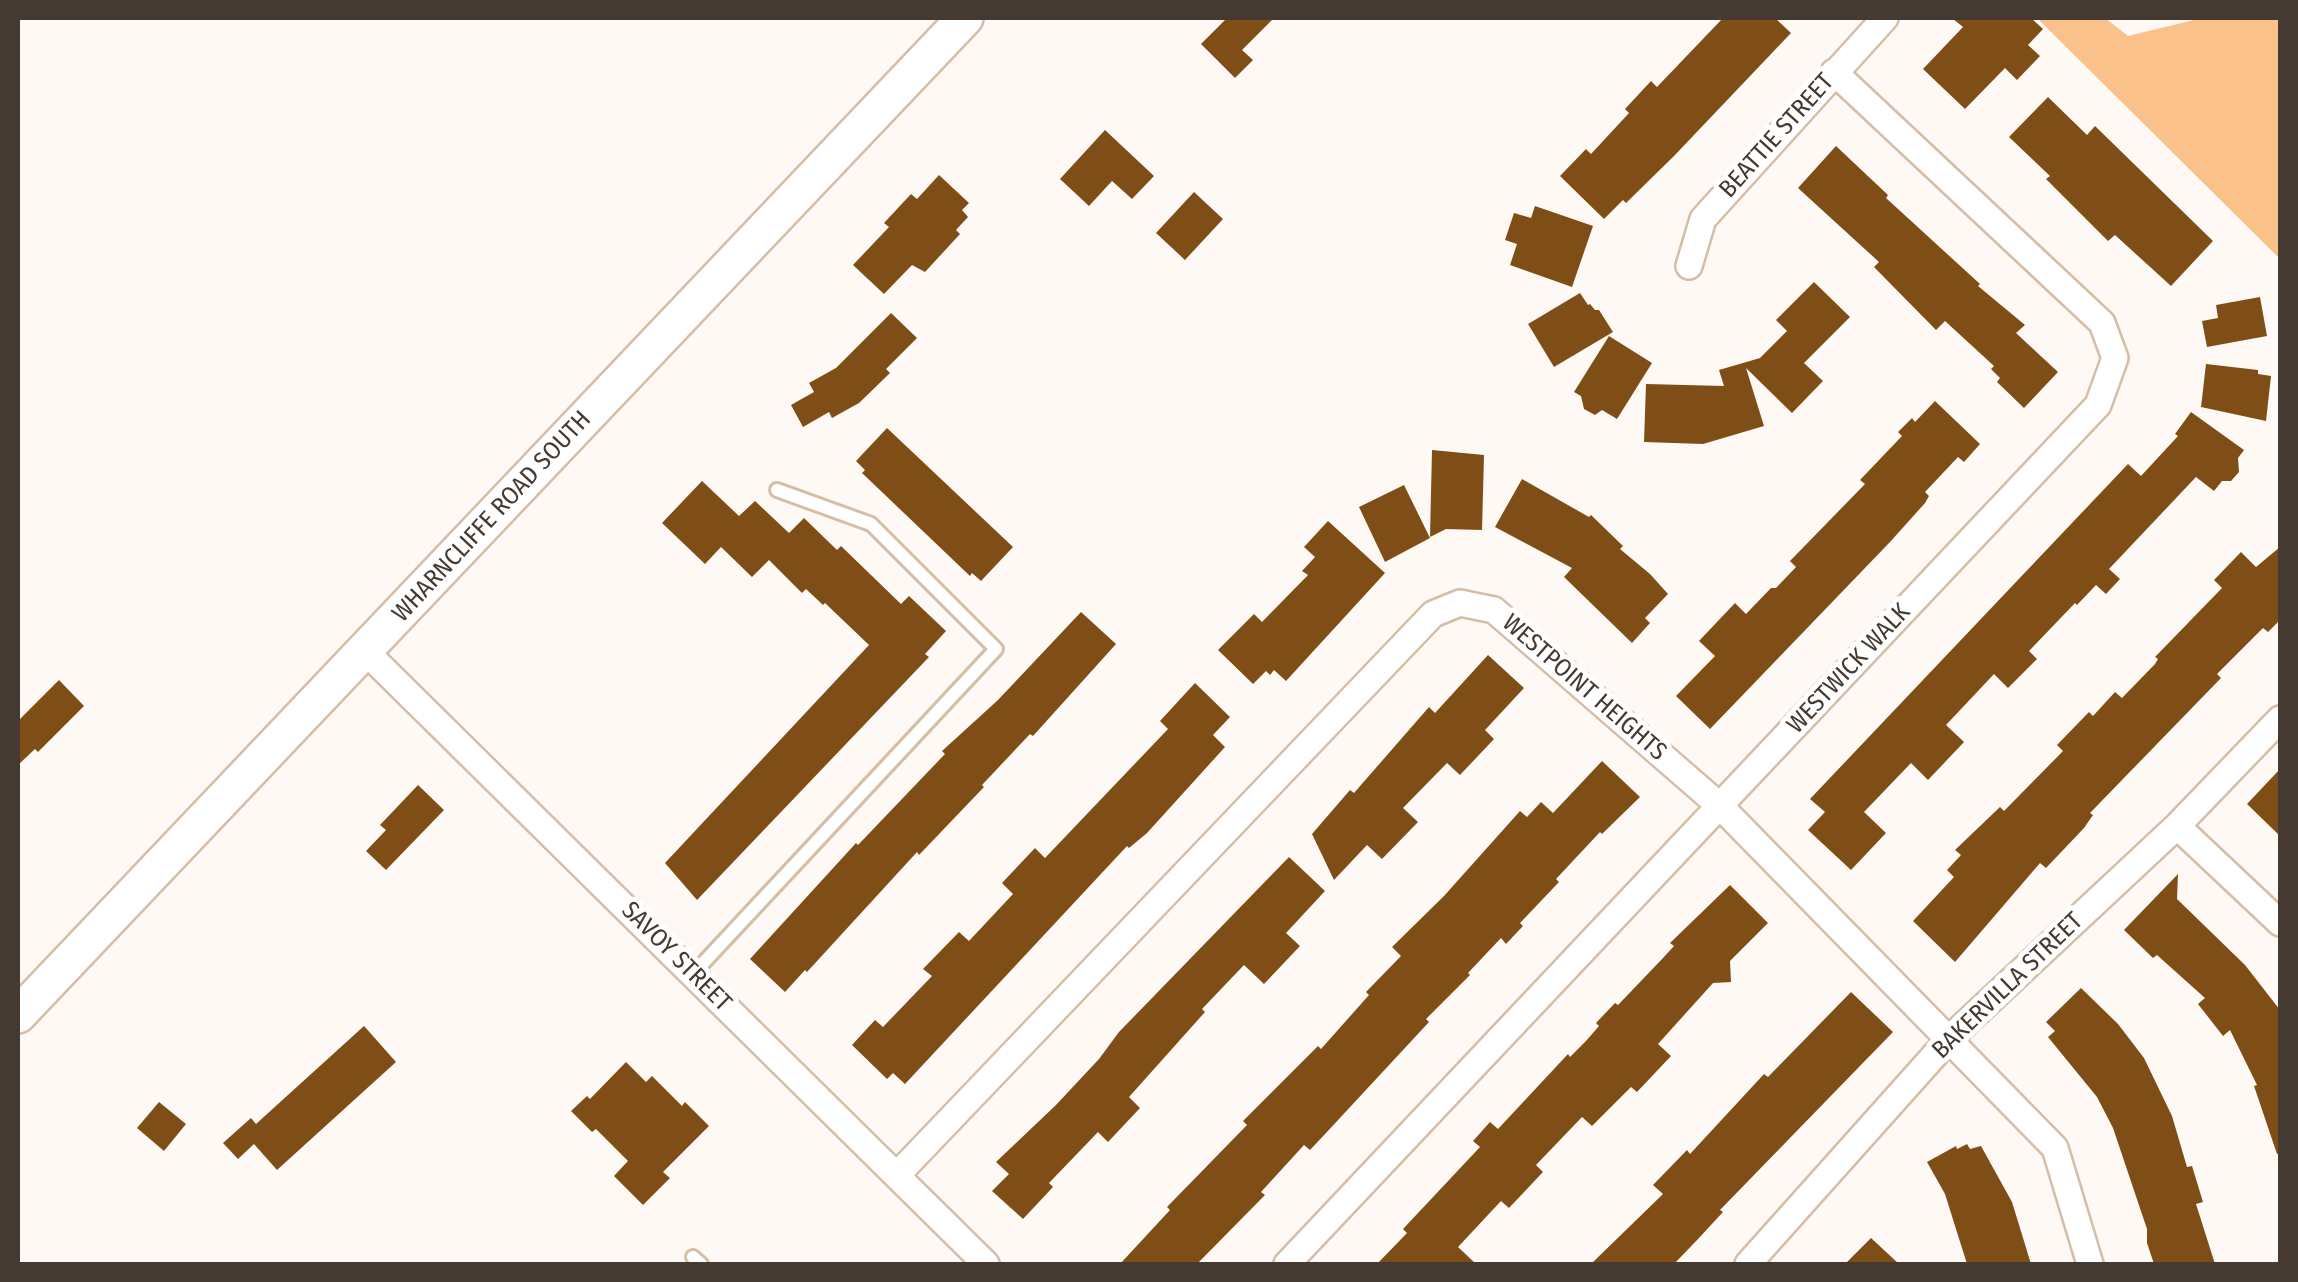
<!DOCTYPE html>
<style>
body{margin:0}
#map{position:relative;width:2298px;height:1282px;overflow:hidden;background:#fef9f4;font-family:"Fira Sans Condensed",sans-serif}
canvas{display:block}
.frame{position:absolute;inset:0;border:20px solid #453a31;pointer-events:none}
</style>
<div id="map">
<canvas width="2298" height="1282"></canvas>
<div class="frame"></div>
</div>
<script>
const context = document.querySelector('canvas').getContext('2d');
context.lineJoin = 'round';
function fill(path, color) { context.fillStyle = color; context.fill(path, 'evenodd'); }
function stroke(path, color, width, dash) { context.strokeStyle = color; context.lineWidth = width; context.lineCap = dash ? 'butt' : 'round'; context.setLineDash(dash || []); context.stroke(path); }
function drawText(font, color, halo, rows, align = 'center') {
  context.font = font + ' "Fira Sans Condensed",sans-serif'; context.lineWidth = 10; context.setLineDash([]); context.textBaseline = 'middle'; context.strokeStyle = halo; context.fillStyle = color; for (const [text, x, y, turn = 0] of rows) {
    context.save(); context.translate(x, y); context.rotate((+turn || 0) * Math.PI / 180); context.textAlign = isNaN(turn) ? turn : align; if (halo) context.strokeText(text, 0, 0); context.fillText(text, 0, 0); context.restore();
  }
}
fill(new Path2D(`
 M 2037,18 L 2105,18 L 2128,36 L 2202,18 L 2280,18 L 2280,259 Z`), '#fac18b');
fill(new Path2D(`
 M 1227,18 L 1274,18 L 1242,50 L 1253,60 L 1235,78 L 1201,44 Z
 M 1723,18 L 1775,18 L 1791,33 L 1674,156 L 1626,203 L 1623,200 L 1604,219 L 1560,176 L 1586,149 L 1591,154 L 1629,113 L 1625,109 L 1651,81 L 1657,87 Z
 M 1952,18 L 2031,18 L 2043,29 L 2028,45 L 2040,56 L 2017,80 L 2005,68 L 1965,109 L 1923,69 L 1963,27 Z
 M 2048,97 L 2087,135 L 2095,126 L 2213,241 L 2171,286 L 2115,235 L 2108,241 L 2046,179 L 2050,176 L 2009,137 Z
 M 1105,130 L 1154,176 L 1132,199 L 1112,181 L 1089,206 L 1060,179 Z
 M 1836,146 L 1888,195 L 1886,198 L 1980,284 L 1978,286 L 2025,325 L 2016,333 L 2058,372 L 2024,408 L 1997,382 L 2000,378 L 1991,369 L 1994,366 L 1945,321 L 1936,330 L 1874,267 L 1879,262 L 1798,188 Z
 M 939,175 L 969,203 L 962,210 L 968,217 L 956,230 L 960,234 L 925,272 L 912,265 L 884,294 L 853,265 L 889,227 L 884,223 L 911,194 L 917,199 Z
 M 1194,192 L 1223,219 L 1185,260 L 1156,233 Z
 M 1535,206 L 1593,226 L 1572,287 L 1510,265 L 1517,244 L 1505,240 L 1514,213 L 1531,218 Z
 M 1814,282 L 1850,317 L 1804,363 L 1823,381 L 1792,413 L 1746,368 L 1764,426 L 1703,444 L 1644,442 L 1646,384 L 1724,386 L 1719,370 L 1760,358 L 1787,331 L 1776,320 Z
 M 1580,293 L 1588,305 L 1590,304 L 1595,310 L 1599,310 L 1613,332 L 1554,367 L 1528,324 Z
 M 2260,297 L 2267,336 L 2207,347 L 2202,321 L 2218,318 L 2216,305 Z
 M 891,313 L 917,338 L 886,369 L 890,373 L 859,403 L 832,418 L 829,412 L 803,427 L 791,405 L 814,392 L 809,383 L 836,368 Z
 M 1609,336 L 1652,363 L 1617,419 L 1602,410 L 1595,415 L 1584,409 L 1581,396 L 1574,392 Z
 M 2206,364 L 2258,370 L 2258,374 L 2271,376 L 2266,421 L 2201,407 Z
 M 1935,401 L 1980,444 L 1964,462 L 1958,457 L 1925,492 L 1929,496 L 1925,503 L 1890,542 L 1710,729 L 1676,696 L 1715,656 L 1699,641 L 1735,603 L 1746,614 L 1771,588 L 1776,588 L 1796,567 L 1790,561 L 1865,484 L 1860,480 L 1902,436 L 1898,432 L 1912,418 L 1915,422 Z
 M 2191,412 L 2244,450 L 2238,458 L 2239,472 L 2231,481 L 2222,481 L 2214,491 L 2196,477 L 2109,569 L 2120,579 L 2106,594 L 2096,585 L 2077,605 L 2075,603 L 2029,651 L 2037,659 L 2008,688 L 1994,674 L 1946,725 L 1964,742 L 1928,780 L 1911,763 L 1864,812 L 1886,833 L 1851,870 L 1808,830 L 1825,812 L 1810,799 L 2128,464 L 2141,476 L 2178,436 L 2175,434 Z
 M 887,428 L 1013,547 L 981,581 L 972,573 L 970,576 L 862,473 L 865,470 L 856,461 Z
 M 1432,450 L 1484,455 L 1482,530 L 1446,529 L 1430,537 Z
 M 1522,479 L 1589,517 L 1591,515 L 1623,546 L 1620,549 L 1650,574 L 1668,594 L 1645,618 L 1650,623 L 1632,643 L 1564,577 L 1572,568 L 1495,527 Z
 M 702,481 L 739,516 L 755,501 L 789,533 L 804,518 L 837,550 L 841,546 L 901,604 L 909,596 L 946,631 L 925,654 L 929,657 L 697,900 L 665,863 L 869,645 L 825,603 L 823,605 L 806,589 L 802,593 L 769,560 L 752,577 L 721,547 L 705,564 L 662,523 Z
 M 1404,485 L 1430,538 L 1385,562 L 1359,507 Z
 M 1328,521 L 1385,573 L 1286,681 L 1274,670 L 1270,675 L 1266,671 L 1253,684 L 1218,650 L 1254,614 L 1262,622 L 1308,575 L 1302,571 L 1315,557 L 1304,547 Z
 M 2280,547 L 2280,620 L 2268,632 L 2263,628 L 2217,674 L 2221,678 L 2090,813 L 2093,815 L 2084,828 L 2046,868 L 2040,863 L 1955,962 L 1913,921 L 1954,877 L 1947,870 L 1961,855 L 1955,850 L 2000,807 L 2004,811 L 2063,751 L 2057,745 L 2089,712 L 2093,716 L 2115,692 L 2122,698 L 2155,664 L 2158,659 L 2155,657 L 2222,588 L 2214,580 L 2241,552 L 2256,567 Z
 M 1081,612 L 1116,644 L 1033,736 L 1030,734 L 982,785 L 984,787 L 919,855 L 917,852 L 807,972 L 805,970 L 785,992 L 750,959 L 856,843 L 858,845 L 945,754 L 942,751 L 998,700 Z
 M 1488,655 L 1524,688 L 1485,730 L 1494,739 L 1460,775 L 1447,763 L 1403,808 L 1418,822 L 1382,859 L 1367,845 L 1334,880 L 1312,834 L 1350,790 L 1354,793 L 1429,707 L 1435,713 Z
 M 59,680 L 84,706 L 38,752 L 35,749 L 18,765 L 18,721 Z
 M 1195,683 L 1230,717 L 1213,735 L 1225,747 L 1147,833 L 1129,848 L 1127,846 L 905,1084 L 893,1073 L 887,1079 L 852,1045 L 875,1020 L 883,1027 L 932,976 L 923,969 L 959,932 L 969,941 L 1013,894 L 1002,883 L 1035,848 L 1045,858 L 1168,729 L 1160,721 Z
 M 1602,761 L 1640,797 L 1602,834 L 1600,832 L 1556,879 L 1559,882 L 1520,923 L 1523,926 L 1506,944 L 1501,938 L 1468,973 L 1470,975 L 1426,1019 L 1429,1022 L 1326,1133 L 1310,1150 L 1304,1145 L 1261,1192 L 1265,1195 L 1197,1264 L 1120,1264 L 1170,1210 L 1167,1207 L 1247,1125 L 1243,1121 L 1318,1046 L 1321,1049 L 1369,995 L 1366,992 L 1401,956 L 1392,947 L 1444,896 L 1520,811 L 1527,817 L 1541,802 L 1553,813 Z
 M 2280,769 L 2280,836 L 2247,804 Z
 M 418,785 L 444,810 L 386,870 L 366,851 L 386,830 L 380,825 Z
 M 1289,857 L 1325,891 L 1286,933 L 1300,946 L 1264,984 L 1244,965 L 1202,1009 L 1205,1012 L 1129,1097 L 1140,1108 L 1108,1142 L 1098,1132 L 1049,1183 L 1053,1187 L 1023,1219 L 992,1191 L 1009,1174 L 996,1162 L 1056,1105 L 1099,1059 L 1119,1032 Z
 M 2178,874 L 2177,899 L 2245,965 L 2280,1010 L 2280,1153 L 2277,1154 L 2254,1086 L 2257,1085 L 2230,1030 L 2223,1036 L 2198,1004 L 2205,998 L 2157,955 L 2153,958 L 2124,930 Z
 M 1730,885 L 1768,923 L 1730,961 L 1731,982 L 1713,983 L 1658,1044 L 1671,1056 L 1637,1092 L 1631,1087 L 1592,1126 L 1582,1117 L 1536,1165 L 1543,1172 L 1509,1208 L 1501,1201 L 1458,1247 L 1476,1264 L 1377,1264 L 1407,1233 L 1403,1229 L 1480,1147 L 1473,1141 L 1490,1122 L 1498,1129 L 1568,1054 L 1570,1057 L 1586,1041 L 1599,1026 L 1596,1023 L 1615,1003 L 1618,1005 L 1663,958 L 1674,946 L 1670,943 Z
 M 2081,988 L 2118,1024 L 2144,1058 L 2172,1116 L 2187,1167 L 2192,1166 L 2203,1202 L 2196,1204 L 2215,1264 L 2154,1264 L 2147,1243 L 2147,1229 L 2113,1128 L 2097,1097 L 2048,1037 L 2055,1031 L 2046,1022 Z
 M 1851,992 L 1893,1032 L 1720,1210 L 1723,1212 L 1699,1238 L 1674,1264 L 1591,1264 L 1663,1194 L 1653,1185 L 1687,1150 L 1690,1154 L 1764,1074 L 1768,1077 Z
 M 364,1026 L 396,1062 L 277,1170 L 254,1144 L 238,1159 L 223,1143 L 251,1118 L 256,1124 Z
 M 626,1062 L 646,1082 L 652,1076 L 682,1106 L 685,1102 L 709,1126 L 663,1172 L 670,1178 L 643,1205 L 614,1176 L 628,1161 L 596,1129 L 592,1132 L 571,1111 L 587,1096 L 590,1099 Z
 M 159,1102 L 186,1124 L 164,1151 L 137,1128 Z
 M 1967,1144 L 1970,1149 L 1981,1146 L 2012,1202 L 2031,1264 L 1967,1264 L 1945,1194 L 1927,1162 L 1956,1146 L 1957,1149 Z
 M 1871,1238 L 1899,1264 L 1845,1264 Z`), '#7e4e16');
const service = new Path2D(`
 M 693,974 L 996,649 L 871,524 L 777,490
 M 693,1257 L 701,1264`);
const minor = new Path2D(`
 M 1689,266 L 1703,219 L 1885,18
 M 365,651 L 986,1264
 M 2177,826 L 2280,923
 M 897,1175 L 1433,614 L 1460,603 L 1494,610 L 1720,806 L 2055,1148 L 2090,1264
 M 1287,1264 L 2098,405 L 2115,358 L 2102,323 L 1834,72
 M 1748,1264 L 1950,1038 L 2177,826 L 2280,719`);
const secondary = new Path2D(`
 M 18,1015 L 965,18`);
stroke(service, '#d6bda6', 18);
stroke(minor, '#d6bda6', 30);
stroke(secondary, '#d6bda6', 40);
stroke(service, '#fff', 12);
stroke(minor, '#fff', 25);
stroke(secondary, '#fff', 35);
drawText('25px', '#453a31', '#fff', [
 ["BEATTIE STREET",1777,136,-48],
 ["WHARNCLIFFE ROAD SOUTH",492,517,-47],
 ["WESTWICK WALK",1849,669,-47],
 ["WESTPOINT HEIGHTS",1584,688,41],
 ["SAVOY STREET",676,957,45],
 ["BAKERVILLA STREET",2008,986,-44]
]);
</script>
